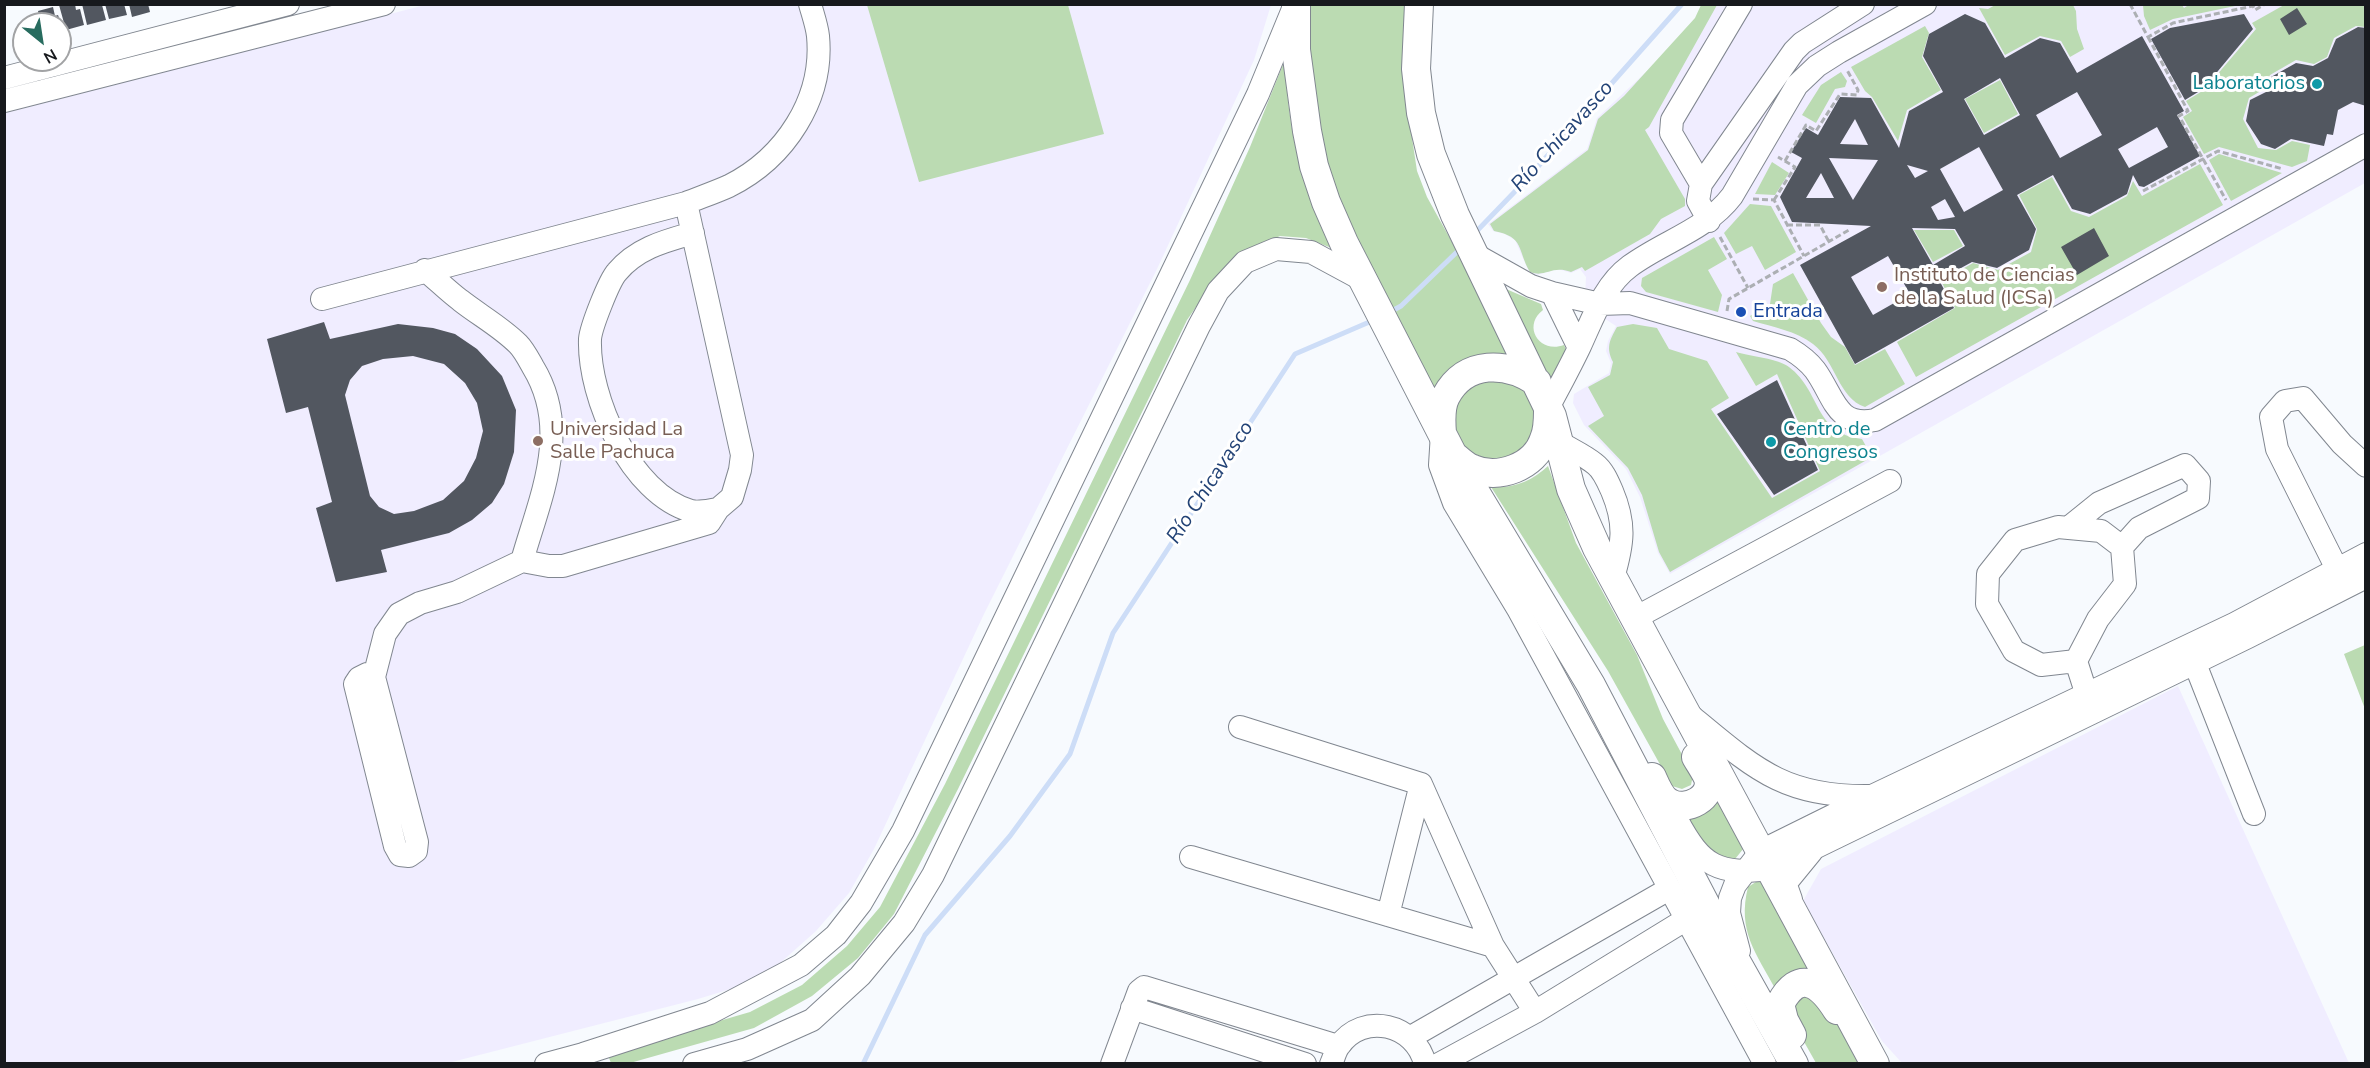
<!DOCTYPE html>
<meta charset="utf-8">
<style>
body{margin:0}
#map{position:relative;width:2370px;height:1068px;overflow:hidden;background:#f7fafe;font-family:"Nunito Sans",sans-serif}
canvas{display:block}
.frame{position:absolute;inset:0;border:6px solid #17191d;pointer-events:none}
.north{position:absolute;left:12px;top:12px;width:60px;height:60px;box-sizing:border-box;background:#fff;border:2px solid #a2a3a5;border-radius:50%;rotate:150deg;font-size:16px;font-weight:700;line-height:24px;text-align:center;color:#17191d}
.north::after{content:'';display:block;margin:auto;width:21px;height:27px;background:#286c5f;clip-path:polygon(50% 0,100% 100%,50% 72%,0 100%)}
</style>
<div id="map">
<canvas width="2370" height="1068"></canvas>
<div class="frame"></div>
<div class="north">N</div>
</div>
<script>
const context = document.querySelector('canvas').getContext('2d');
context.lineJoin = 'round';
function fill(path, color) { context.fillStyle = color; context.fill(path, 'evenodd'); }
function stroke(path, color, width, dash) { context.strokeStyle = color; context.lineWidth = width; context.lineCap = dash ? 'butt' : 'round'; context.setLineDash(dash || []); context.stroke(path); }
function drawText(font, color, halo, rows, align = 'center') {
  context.font = font + ' "Nunito Sans",sans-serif'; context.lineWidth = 6; context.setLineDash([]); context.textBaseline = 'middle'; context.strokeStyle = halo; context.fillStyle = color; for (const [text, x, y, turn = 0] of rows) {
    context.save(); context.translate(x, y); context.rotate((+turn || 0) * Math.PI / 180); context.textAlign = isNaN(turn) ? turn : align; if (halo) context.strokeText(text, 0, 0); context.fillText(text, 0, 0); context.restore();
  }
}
fill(new Path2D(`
 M 425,5 L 1271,5 L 1254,60 L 1157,269 L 984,614 L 874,849 L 849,893 L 816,931 L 779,964 L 737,987 L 698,999 L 448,1063 L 5,1064 L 5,113 Z
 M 1707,5 L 2365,5 L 2365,183 L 1670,574 L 1658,553 L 1640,497 L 1626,469 L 1584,425 L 1573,403 L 1574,394 L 1609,373 L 1611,363 L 1606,351 L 1608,341 L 1616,326 L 1593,311 L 1585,298 L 1586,277 L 1580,269 L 1571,273 L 1558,269 L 1537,275 L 1529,272 L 1515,240 L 1505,234 L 1493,231 L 1488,224 L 1587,149 L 1597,118 L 1699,22 Z
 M 2178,686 L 2349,1063 L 1902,1063 L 1882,1041 L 1803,901 L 1821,869 Z`), '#f0edff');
fill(new Path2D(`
 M 1997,4 L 2073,5 L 2076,11 L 2077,29 L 2084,49 L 2070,57 L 2061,41 L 2040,36 L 2005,55 L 1979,8 L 1988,9 Z
 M 2190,4 L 2235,6 L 2173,19 L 2150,30 L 2144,16 L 2143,5 L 2182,5 L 2184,8 Z
 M 867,5 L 1068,5 L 1104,134 L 919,182 Z
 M 1311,5 L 1407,5 L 1409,118 L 1417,171 L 1427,197 L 1515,356 C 1463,351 1463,360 1434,400 L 1355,243 L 1324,161 L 1309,38 Z
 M 1701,5 L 1717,5 L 1649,127 L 1645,130 L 1685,199 L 1685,206 L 1661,219 L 1650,234 L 1585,271 L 1582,267 L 1571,272 C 1551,265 1546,278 1530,272 C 1517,250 1525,237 1494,231 L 1490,224 L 1588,150 L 1598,119 L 1624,96 L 1695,18 Z
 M 2284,5 L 2365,5 L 2365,27 L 2356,26 L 2334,38 L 2327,57 L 2314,64 L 2296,60 L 2270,75 L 2264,89 L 2249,98 L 2243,119 L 2258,148 L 2276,150 L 2292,141 L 2310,145 L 2307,161 L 2292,167 L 2219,147 L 2204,154 L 2183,117 L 2192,111 L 2186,101 L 2204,90 L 2256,29 L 2252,23 Z
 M 1925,26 L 1929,33 L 1922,57 L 1941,90 L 1907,110 L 1898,141 L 1872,97 L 1865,91 L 1851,67 Z
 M 1284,62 C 1288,104 1292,145 1306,185 C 1314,207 1325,228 1334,249 L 1306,238 L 1280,236 L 1241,254 L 1214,281 L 1187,320 L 958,789 L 894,914 L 858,958 L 812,996 L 754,1028 L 630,1063 L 611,1063 L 609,1058 L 613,1052 L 750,1012 L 802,985 L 847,946 L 880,907 L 945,784 L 1190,280 L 1250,147 Z
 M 1841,72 L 1847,81 L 1845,87 L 1835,89 L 1816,123 L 1802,115 L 1821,85 Z
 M 2000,80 L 2018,114 L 1984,133 L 1965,99 Z
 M 2219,154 L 2282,173 L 2231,201 L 2209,160 Z
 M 1772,162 L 1789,173 L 1775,195 L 1755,194 Z
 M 2200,164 L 2223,205 L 1916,377 L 1897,342 L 1955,308 L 1941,281 L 1973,263 L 1998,270 L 2031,252 L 2037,229 L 2019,195 L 2052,177 L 2071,211 L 2089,217 L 2127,196 L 2133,181 L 2142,196 Z
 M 1750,204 L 1771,206 L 1796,252 L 1765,270 L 1752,246 L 1736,254 L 1724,233 Z
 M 1914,230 L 1954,230 L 1963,246 L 1933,262 Z
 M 1714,237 L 1727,259 L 1708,270 L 1722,295 L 1718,312 L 1646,292 L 1641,286 L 1642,278 Z
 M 1793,273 L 1821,323 L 1831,337 L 1845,347 L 1855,365 L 1885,349 L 1905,384 L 1865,407 C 1838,398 1836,361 1813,344 C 1796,331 1773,327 1753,321 L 1750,316 L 1770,304 L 1773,284 Z
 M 1492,283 L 1541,304 L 1543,310 C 1522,326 1539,354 1564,345 L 1567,352 L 1546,388 Z
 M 1633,324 L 1657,328 L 1669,349 L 1707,361 L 1729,398 L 1711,409 L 1772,498 L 1820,471 L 1777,374 L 1756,386 L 1736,352 C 1750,356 1779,359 1789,367 C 1822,392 1813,433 1862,439 L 1872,457 L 1670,572 L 1659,552 L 1642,495 L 1628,468 L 1588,426 L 1604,416 L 1588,387 L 1610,375 L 1613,362 C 1606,348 1609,341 1617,327 Z
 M 1516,380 L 1536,399 L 1534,443 L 1495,464 L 1467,453 L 1452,428 L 1456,401 L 1475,381 Z
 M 1548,466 L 1576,543 L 1637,655 L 1663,719 L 1693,775 L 1691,785 L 1682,789 L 1672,786 L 1608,671 L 1491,487 C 1513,489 1532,481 1548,466 Z
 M 2365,645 L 2365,709 L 2344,654 Z
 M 1720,792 L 1748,843 L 1731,864 L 1715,856 L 1685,818 Z
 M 1759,880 L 1766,883 L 1821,975 L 1776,990 C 1756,953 1737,931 1748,887 Z
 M 1803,996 L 1826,1003 L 1858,1063 L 1816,1063 L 1794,1024 L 1793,1006 Z`), '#bbdbb2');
stroke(new Path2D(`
 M 1473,235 L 1526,180 L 1682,4
 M 1390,312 L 1401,306 L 1461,248
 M 863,1064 L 925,935 L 1010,836 L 1070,754 L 1113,633 L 1295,354 L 1374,320`), '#cdddf7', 5);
fill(new Path2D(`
 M 75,4 L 76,10 L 80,9 L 84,25 L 66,30 L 59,5 Z
 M 82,4 L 102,5 L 106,20 L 87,25 Z
 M 105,4 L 124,4 L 127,15 L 109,19 Z
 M 129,4 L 148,4 L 150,12 L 132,17 Z
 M 53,7 L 55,16 L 58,15 L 61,24 L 41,24 L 38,11 Z
 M 2297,8 L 2307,24 L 2289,35 L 2280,19 Z
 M 1965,14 L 1985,23 L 2005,58 L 2040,38 L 2060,43 L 2077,73 L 2142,36 L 2184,111 L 2177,115 L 2200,156 L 2144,187 L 2139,186 L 2133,175 L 2127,194 L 2090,214 L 2072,209 L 2053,175 L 2017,195 L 2036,229 L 2029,250 L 1997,268 L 1972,262 L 1939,280 L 1954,308 L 1855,364 L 1800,265 L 1871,226 L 1792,222 L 1780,197 L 1802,158 L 1791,152 L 1806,128 L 1818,135 L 1840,97 L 1871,98 L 1899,148 L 1909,111 L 1943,92 L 1923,56 L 1929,34 ZM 2000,78 L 2020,115 L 1984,135 L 1964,99 ZM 2077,92 L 2102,135 L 2060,158 L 2036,115 ZM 1855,119 L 1868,145 L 1840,144 ZM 2157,127 L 2168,147 L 2129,168 L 2118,149 ZM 1979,147 L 2003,190 L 1964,212 L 1940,169 ZM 1829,158 L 1878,160 L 1853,200 ZM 1907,165 L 1928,171 L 1915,178 ZM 1821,173 L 1834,198 L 1806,198 ZM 1945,199 L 1955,217 L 1938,220 L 1931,207 ZM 1912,228 L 1955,229 L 1965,246 L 1933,265 ZM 1888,256 L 1910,294 L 1873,315 L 1851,277 Z
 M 2244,14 L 2253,29 L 2203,89 L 2185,100 L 2151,39 L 2170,28 Z
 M 2358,27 L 2366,28 L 2366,106 L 2353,102 L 2338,110 L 2333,135 L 2327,134 L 2324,146 L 2291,139 L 2275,149 L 2261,144 L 2246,121 L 2250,100 L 2266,92 L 2271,77 L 2296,63 L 2313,66 L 2328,58 L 2336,39 Z
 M 2094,228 L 2109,256 L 2077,275 L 2061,247 Z
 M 324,322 L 330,339 L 398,324 L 433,328 L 455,334 L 477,349 L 502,376 L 516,410 L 514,452 L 504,484 L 492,503 L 472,520 L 449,533 L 381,550 L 387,572 L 336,582 L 316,508 L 332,502 L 308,407 L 286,413 L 267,339 ZM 413,356 L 444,364 L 465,383 L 477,403 L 483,431 L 476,458 L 464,481 L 443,500 L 414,511 L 394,514 L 379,507 L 370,496 L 345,395 L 350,380 L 362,366 L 383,359 Z
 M 1777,380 L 1818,470 L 1774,495 L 1717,414 Z`), '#525760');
const minor = new Path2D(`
 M 4,78 L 288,4
 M 4,101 L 384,4
 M 1701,184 L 1671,133 L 1672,120 L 1741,4
 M 1709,221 L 1698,201 L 1701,184 L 1794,51 L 1802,43 L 1863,4
 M 693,233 C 665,241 637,248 617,272 C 609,281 591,327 590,339 C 588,398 631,494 691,511 C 699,513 710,510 718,509
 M 1474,254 L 1531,286 L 1552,293 L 1600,304 L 1630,303 L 1790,349 C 1800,355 1808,361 1815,370 C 1834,396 1836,428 1875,420 L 2366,145
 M 425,270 C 437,280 448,291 460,300 C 479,315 501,327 518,344 C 524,350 529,360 533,367 C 572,431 540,497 522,561
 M 1552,293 L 1579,348
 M 322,299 L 686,203 C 701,197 716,192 729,186 C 785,158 824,99 818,36 C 817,26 813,15 810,4
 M 1548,408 C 1559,387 1570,367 1580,346 C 1593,318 1604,285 1630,266 C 1664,241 1706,230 1732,196 L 1797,85 L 1817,66 L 1839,52 L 1925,4
 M 1442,433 L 1440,465 L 1454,503 L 1518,609 L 1765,1064
 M 1559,442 C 1570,449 1584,455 1595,464 C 1603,470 1608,482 1612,491 C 1626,524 1623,544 1613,578
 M 2068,528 L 2099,503 L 2185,465 L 2199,481 L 2198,498 L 2139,528 L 2122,547 L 2125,584 L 2098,619 L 2076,661 L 2091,708
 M 2337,569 L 2277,449 L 2271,417 L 2285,401 L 2303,398 L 2342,444 L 2366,466
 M 1635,618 L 1890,481
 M 2190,651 L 2254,814
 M 2076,661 L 2041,665 L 2014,651 L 1987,604 L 1988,574 L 2015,540 L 2058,527 L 2101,531 L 2122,547
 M 374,677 L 367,674 L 359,678 L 355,684 L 395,846 L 400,855 L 409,856 L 416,851 L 417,842 L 374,677 L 385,634 L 399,614 L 420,603 L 457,592 L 522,561 L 549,566 L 563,566 L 709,523 L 718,509 L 732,497 L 740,470 L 742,455 L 686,203
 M 1691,716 C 1755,769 1785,798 1872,796 L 2234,624 L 2366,554
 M 1240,727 L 1421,784 L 1493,946 L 1535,1012
 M 1677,820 C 1702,867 1718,875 1771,869 L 2248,637 L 2366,577
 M 1191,857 L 1493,946
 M 1388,915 L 1421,784
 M 1739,951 L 1729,913 L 1730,898 L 1735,885 L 1761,851 L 1868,798
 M 1132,1008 L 1305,1064
 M 1411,1037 L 1669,889
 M 546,1064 L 583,1054 L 710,1013 L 801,965 L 836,935 L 861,903 L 903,831 L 1258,94 L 1293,9
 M 694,1064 L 747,1049 L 812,1020 L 860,976 L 904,923 L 933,875 L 1199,326 L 1218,291 L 1245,262 L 1276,249 L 1311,252 L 1361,279
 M 1112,1064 L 1139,991 L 1144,987 L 1338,1046
 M 1331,1064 C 1334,1058 1335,1051 1339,1046 C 1363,1011 1416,1024 1425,1064
 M 1439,1064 L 1535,1012 L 1685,920`);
const major = new Path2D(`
 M 1296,4 L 1296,50 L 1307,131 L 1314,166 L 1326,202 L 1344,243 L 1453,455 L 1591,685 L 1722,936 L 1794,1064
 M 1419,4 L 1416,69 L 1421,113 L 1431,154 L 1455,215 L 1552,416 L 1571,489 L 1597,548 L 1875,1064
 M 1442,433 C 1441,421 1440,407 1446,396 C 1466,359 1507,362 1537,382
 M 1453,455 C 1459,460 1466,467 1473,469 C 1498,480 1535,467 1544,439 C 1548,430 1548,421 1548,411
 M 1652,777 C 1656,786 1661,799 1670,803 C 1686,812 1714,798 1708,778 C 1705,771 1700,764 1696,757
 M 1788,900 L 1782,883 L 1809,850
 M 1792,1035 L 1784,1020 L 1780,1004 C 1799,968 1820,983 1837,1010`);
stroke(minor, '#818790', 24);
stroke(major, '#818790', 30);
stroke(new Path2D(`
 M 2130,4 L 2148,37 L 2173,23 L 2253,6 L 2255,10 L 2265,4
 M 2148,37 L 2188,111 L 2179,116 L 2226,200
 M 1785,161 L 1806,125 L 1816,131 L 1840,94 L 1857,95 L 1858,90 L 1847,70
 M 2143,191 L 2218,151 L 2283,169
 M 1753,199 L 1774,200 L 1804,256
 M 1774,200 L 1795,167 L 1778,157
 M 1787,225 L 1820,225 L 1829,242
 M 1720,237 L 1748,288
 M 1727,311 L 1729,299 L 1849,230`), '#acafb3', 3, [6, 3]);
stroke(minor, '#fff', 22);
stroke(major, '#fff', 28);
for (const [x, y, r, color] of [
 [2317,84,6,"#0f9aa8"],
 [1882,287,6,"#8d6e63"],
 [1741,312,6,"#1a4fb4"],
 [538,441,6,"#8d6e63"],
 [1771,442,6,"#0f9aa8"]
]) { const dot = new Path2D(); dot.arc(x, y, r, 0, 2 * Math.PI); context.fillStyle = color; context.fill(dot); stroke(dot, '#fff', 2); }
drawText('20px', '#0d838f', '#fff', [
 ["Laboratorios",2305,84],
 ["Centro de",1783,430,"left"],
 ["Congresos",1783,453,"left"]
], 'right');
drawText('20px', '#785e54', '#fff', [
 ["Instituto de Ciencias",1894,276],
 ["de la Salud (ICSa)",1894,299],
 ["Universidad La",550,430],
 ["Salle Pachuca",550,453]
], 'left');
drawText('20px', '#164399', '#fff', [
 ["Entrada",1753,312]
], 'left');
drawText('italic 21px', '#234376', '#fff', [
 ["Río Chicavasco",1563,137,-48],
 ["Río Chicavasco",1211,483,-57]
]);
</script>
